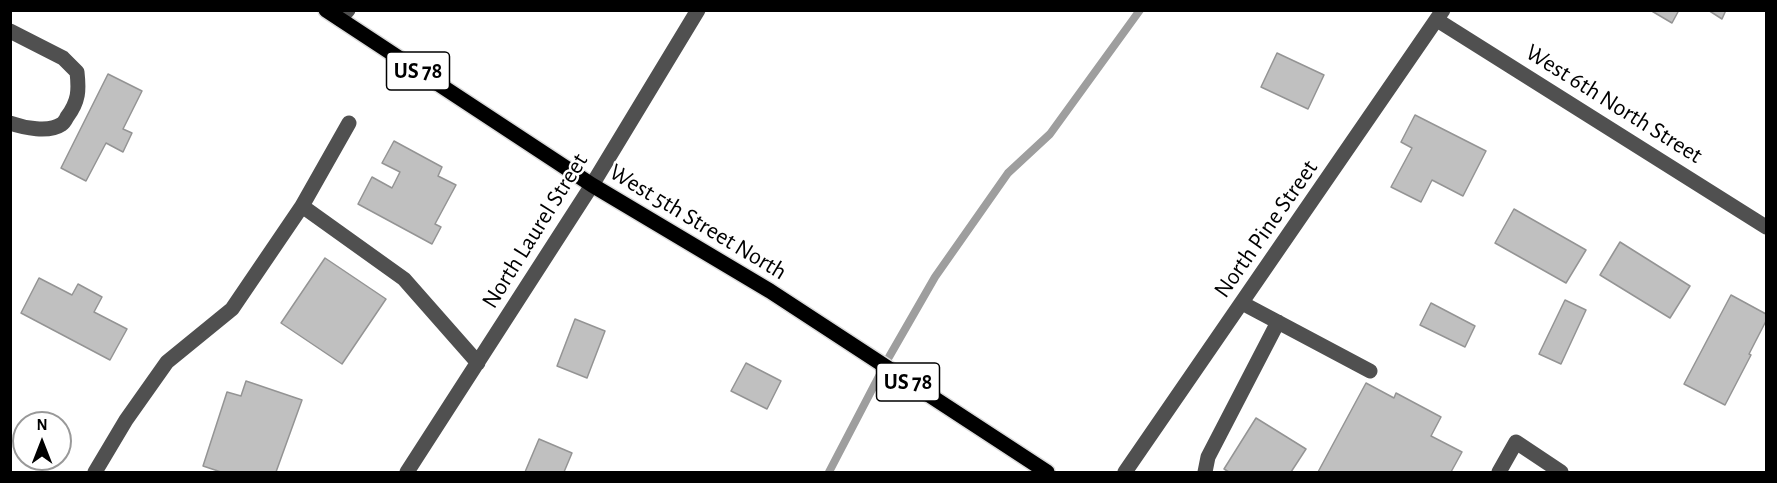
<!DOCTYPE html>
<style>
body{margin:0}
#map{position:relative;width:1777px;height:483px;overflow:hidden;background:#fff;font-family:"Alegreya Sans",sans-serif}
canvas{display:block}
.frame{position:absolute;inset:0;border:12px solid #000;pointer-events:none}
.north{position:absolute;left:12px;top:411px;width:60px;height:60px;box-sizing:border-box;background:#fff;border:2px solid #999;border-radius:50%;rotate:0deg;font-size:16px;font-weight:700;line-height:24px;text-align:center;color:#000}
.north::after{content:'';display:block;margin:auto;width:21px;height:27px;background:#000;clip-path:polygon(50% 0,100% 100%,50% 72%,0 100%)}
</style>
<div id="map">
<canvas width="1777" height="483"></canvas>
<div class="frame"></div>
<div class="north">N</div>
</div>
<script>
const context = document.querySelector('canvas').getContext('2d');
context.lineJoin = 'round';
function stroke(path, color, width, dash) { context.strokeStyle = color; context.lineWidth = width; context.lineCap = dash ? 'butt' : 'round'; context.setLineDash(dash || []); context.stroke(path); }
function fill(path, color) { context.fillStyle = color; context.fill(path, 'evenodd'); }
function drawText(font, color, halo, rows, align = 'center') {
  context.font = font + ' "Alegreya Sans",sans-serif'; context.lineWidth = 5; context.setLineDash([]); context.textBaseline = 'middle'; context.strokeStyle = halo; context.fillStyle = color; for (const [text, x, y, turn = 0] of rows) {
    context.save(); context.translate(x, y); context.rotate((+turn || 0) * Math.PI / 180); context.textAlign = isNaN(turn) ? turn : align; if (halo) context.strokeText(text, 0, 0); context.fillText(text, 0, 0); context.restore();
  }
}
stroke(new Path2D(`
 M 829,472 L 889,357 L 935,277 L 1008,173 L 1050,134 L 1140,10`), '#9e9e9e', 8);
const building = new Path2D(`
 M 1650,10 L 1679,10 L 1672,23 Z
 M 1708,10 L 1726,10 L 1722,19 Z
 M 1277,53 L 1324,75 L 1308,109 L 1261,87 Z
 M 108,74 L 142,91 L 123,129 L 132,133 L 123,152 L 106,143 L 86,181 L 61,168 Z
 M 1415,115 L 1486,151 L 1463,196 L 1432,180 L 1421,202 L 1391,187 L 1412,148 L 1401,142 Z
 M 394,141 L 442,167 L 438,176 L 456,185 L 435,224 L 441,227 L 432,244 L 358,204 L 372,177 L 392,188 L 400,172 L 382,163 Z
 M 1514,209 L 1586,250 L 1566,283 L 1495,243 Z
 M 1620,242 L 1690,286 L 1670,318 L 1600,275 Z
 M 325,258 L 386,299 L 342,364 L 281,323 Z
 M 39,278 L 72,295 L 78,284 L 102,297 L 94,312 L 127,329 L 110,360 L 21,313 Z
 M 1731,295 L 1766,314 L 1766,321 L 1749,354 L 1751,355 L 1725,405 L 1684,384 Z
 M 1565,300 L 1586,310 L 1561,364 L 1539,354 Z
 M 1431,303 L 1475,326 L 1465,347 L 1420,325 Z
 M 575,319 L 605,331 L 587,378 L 557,366 Z
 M 746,363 L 781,381 L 767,409 L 731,391 Z
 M 246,381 L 302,400 L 276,472 L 221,472 L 203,466 L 227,392 L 241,396 Z
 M 1366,383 L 1394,398 L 1396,393 L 1441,417 L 1431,436 L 1462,452 L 1451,472 L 1318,472 Z
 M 1256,418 L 1306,449 L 1291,472 L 1229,472 L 1224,469 Z
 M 539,439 L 572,453 L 564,472 L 525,472 Z`);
fill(building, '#c0c0c0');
stroke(building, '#949494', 1.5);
const major = new Path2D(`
 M 326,10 L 592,185 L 770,291 L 1047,472`);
stroke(major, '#dbdbdb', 18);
stroke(new Path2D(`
 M 340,19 L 348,10
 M 1437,20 L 1766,227
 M 10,31 L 63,58 L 77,72 C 79,90 79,101 67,117 C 66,119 64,123 62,124 C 49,133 24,128 10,123
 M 302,206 L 349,123
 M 1242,303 L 1370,371
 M 95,472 L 126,420 L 167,362 L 232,309 L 302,206 L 404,279 L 478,363
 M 407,472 L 592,185 L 698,10
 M 1125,472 L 1443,10
 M 1205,472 L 1208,457 L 1278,322
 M 1499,472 L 1516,442 L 1561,472`), '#505050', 15);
stroke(major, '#000', 15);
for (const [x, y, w] of [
 [418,71,63],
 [908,382,63]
]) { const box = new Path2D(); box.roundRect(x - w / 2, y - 19, w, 38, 4.5); context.fillStyle = '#fff'; context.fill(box); stroke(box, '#000', 1.5); }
drawText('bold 22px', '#000', null, [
 ["US 78",418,71],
 ["US 78",908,382]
]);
drawText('24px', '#000', '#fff', [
 ["West 6th North Street",1614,104,32],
 ["West 5th Street North",698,222,31],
 ["North Pine Street",1266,229,-55],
 ["North Laurel Street",535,231,-58]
]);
</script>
